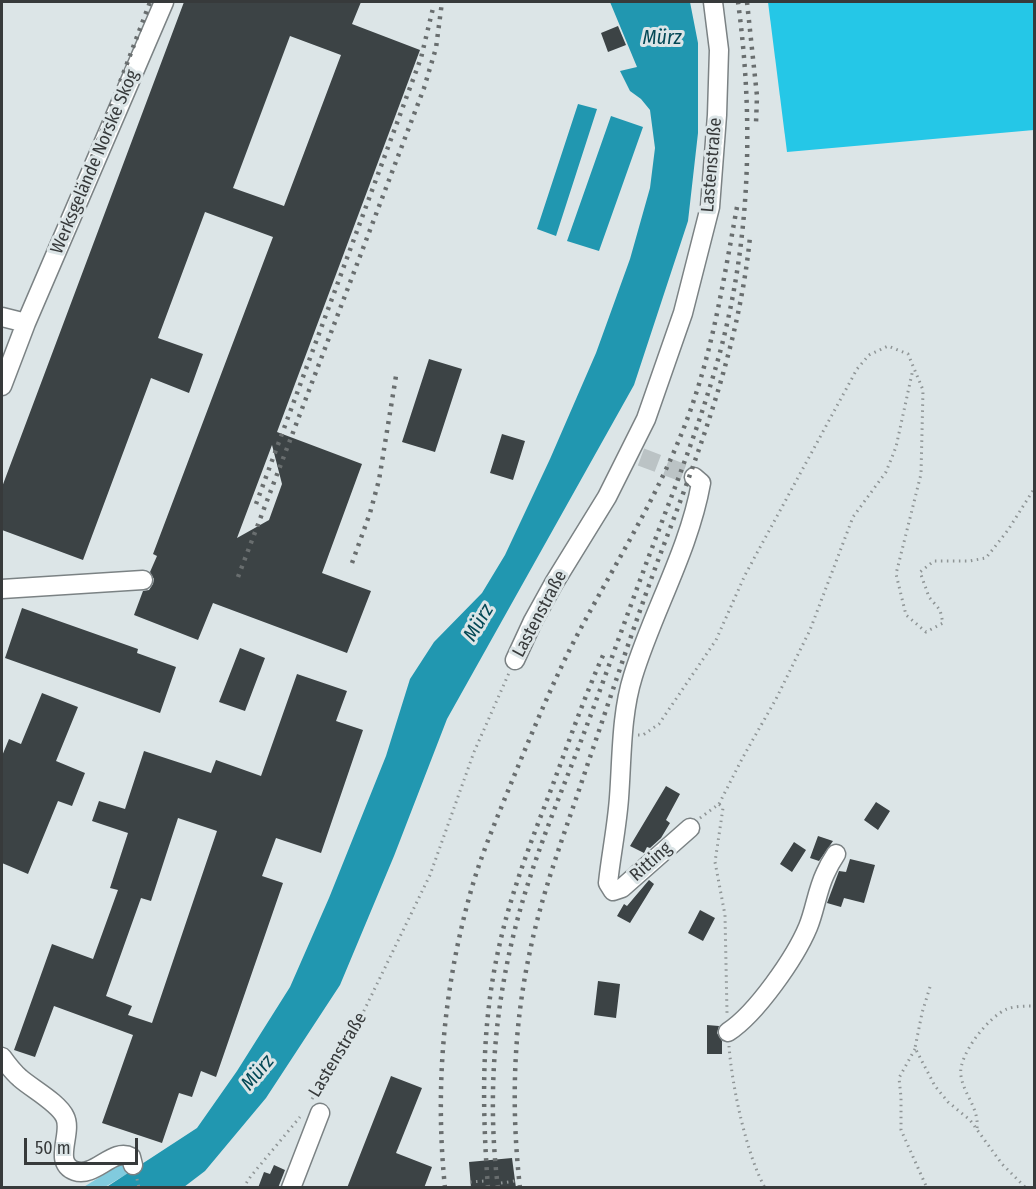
<!DOCTYPE html>
<meta charset="utf-8">
<style>
body{margin:0}
#map{position:relative;width:1036px;height:1189px;overflow:hidden;background:#dce5e7;font-family:"Fira Sans Condensed",sans-serif}
canvas{display:block}
.frame{position:absolute;inset:0;border:3px solid #373a3b;pointer-events:none}
.scale{position:absolute;left:24px;top:1138px;width:114px;height:27px;box-sizing:border-box;border:3px solid #373a3b;border-top:0;padding-left:8px;font-size:18px;line-height:21px;white-space:nowrap;color:#373a3b;-webkit-text-stroke:4px #dce5e7;paint-order:stroke}
</style>
<div id="map">
<canvas width="1036" height="1189"></canvas>
<div class="frame"></div>
<div class="scale">50 m</div>
</div>
<script>
const context = document.querySelector('canvas').getContext('2d');
context.lineJoin = 'round';
function fill(path, color) { context.fillStyle = color; context.fill(path, 'evenodd'); }
function stroke(path, color, width, dash) { context.strokeStyle = color; context.lineWidth = width; context.lineCap = dash ? 'butt' : 'round'; context.setLineDash(dash || []); context.stroke(path); }
function drawText(font, color, halo, rows, align = 'center') {
  context.font = font + ' "Fira Sans Condensed",sans-serif'; context.lineWidth = 6; context.setLineDash([]); context.textBaseline = 'middle'; context.strokeStyle = halo; context.fillStyle = color; for (const [text, x, y, turn = 0] of rows) {
    context.save(); context.translate(x, y); context.rotate((+turn || 0) * Math.PI / 180); context.textAlign = isNaN(turn) ? turn : align; if (halo) context.strokeText(text, 0, 0); context.fillText(text, 0, 0); context.restore();
  }
}
fill(new Path2D(`
 M 126,1161 L 130,1172 L 105,1187 L 82,1188 Z`), '#81cbde');
fill(new Path2D(`
 M 768,2 L 1034,2 L 1034,130 L 787,152 Z`), '#25c7e7');
fill(new Path2D(`
 M 610,2 L 690,2 L 698,43 L 698,133 L 688,221 L 634,385 L 447,719 L 394,856 L 340,985 L 266,1098 L 205,1171 L 184,1187 L 105,1188 L 197,1128 L 237,1071 L 290,987 L 329,898 L 386,756 L 410,679 L 434,642 L 482,593 L 505,555 L 550,459 L 596,353 L 630,259 L 650,188 L 655,148 L 650,110 L 641,99 L 630,91 L 620,71 L 637,67 Z
 M 578,104 L 597,109 L 556,236 L 537,229 Z
 M 611,116 L 643,127 L 599,251 L 567,241 Z`), '#2197b0');
fill(new Path2D(`
 M 184,2 L 361,2 L 352,24 L 420,50 L 277,432 L 362,464 L 322,573 L 371,591 L 347,653 L 213,603 L 198,640 L 134,615 L 143,591 L 149,590 L 153,584 L 154,579 L 150,572 L 157,556 L 153,554 L 273,237 L 205,212 L 158,338 L 203,354 L 189,393 L 151,378 L 83,560 L 2,530 L 2,487 ZM 290,36 L 341,55 L 284,206 L 233,188 ZM 272,445 L 282,484 L 269,520 L 237,538 Z
 M 618,26 L 626,45 L 608,52 L 601,33 Z
 M 429,359 L 462,369 L 435,452 L 402,442 Z
 M 502,434 L 525,441 L 513,480 L 490,473 Z
 M 22,608 L 138,649 L 137,653 L 176,667 L 160,713 L 5,658 Z
 M 240,648 L 265,658 L 245,711 L 219,702 Z
 M 297,674 L 347,691 L 336,721 L 363,730 L 321,853 L 276,838 L 262,876 L 283,883 L 216,1077 L 201,1071 L 192,1097 L 179,1093 L 162,1143 L 102,1123 L 133,1035 L 54,1006 L 35,1057 L 14,1050 L 52,944 L 93,959 L 118,890 L 110,888 L 128,833 L 92,821 L 99,801 L 125,809 L 144,751 L 211,773 L 216,760 L 261,776 ZM 178,818 L 217,831 L 152,1023 L 128,1015 L 132,1006 L 106,996 L 141,898 L 151,901 Z
 M 42,693 L 78,707 L 56,761 L 85,773 L 72,806 L 58,801 L 28,874 L 2,863 L 2,756 L 9,739 L 21,744 Z
 M 666,786 L 680,794 L 666,820 L 670,823 L 661,838 L 650,848 L 647,847 L 644,853 L 630,846 Z
 M 876,802 L 890,811 L 878,830 L 864,820 Z
 M 818,836 L 833,841 L 819,861 L 810,858 Z
 M 794,842 L 806,850 L 792,872 L 780,864 Z
 M 850,859 L 875,865 L 864,903 L 844,898 L 841,907 L 827,903 L 839,871 L 846,872 Z
 M 649,880 L 654,884 L 630,923 L 617,916 L 624,904 L 627,906 Z
 M 700,910 L 715,918 L 703,941 L 688,933 Z
 M 598,981 L 620,984 L 616,1018 L 594,1015 Z
 M 707,1025 L 719,1026 L 717,1033 L 722,1041 L 722,1054 L 707,1054 Z
 M 391,1076 L 422,1088 L 396,1153 L 432,1167 L 424,1188 L 347,1188 Z
 M 512,1158 L 516,1188 L 471,1188 L 469,1162 Z
 M 274,1165 L 285,1170 L 278,1188 L 258,1188 L 264,1172 L 270,1174 Z`), '#3c4345');
stroke(new Path2D(`
 M 641,457 L 694,477`), '#bbc3c5', 18, [18, 9]);
const minor = new Path2D(`
 M 2,317 L 26,323
 M 2,386 L 26,323 L 164,2
 M 2,589 L 143,580
 M 515,660 L 533,621 L 554,583 L 607,497 L 646,419 L 683,313 L 710,207 L 717,115 L 719,50 L 713,2
 M 690,828 L 622,888 L 613,891 L 608,883 C 611,855 617,826 619,798 C 622,758 621,714 633,676 C 653,611 689,550 701,483 L 694,477
 M 728,1032 C 756,1014 795,958 808,927 C 815,910 817,891 825,874 C 828,867 832,860 836,854
 M 2,1057 C 7,1064 13,1072 20,1078 C 31,1088 59,1103 65,1117 C 73,1133 52,1163 75,1171 C 95,1178 113,1147 131,1157 L 133,1165
 M 291,1188 L 320,1113`);
stroke(minor, '#7b8284', 21);
stroke(new Path2D(`
 M 638,735 L 643,735 L 659,724 L 716,640 L 745,575 L 857,369 L 869,355 L 888,346 L 908,354 L 923,390 L 921,474 L 896,574 L 906,615 L 926,632 L 943,623 L 940,610 L 929,597 L 920,572 L 934,561 L 969,561 L 986,558 L 1008,530 L 1034,489
 M 719,804 L 743,757 L 776,699 L 810,630 L 853,517 L 886,472 L 896,447 L 913,369
 M 700,818 L 719,804 L 723,808 L 715,862 L 725,915 L 727,1013
 M 930,987 L 922,1013 L 915,1048 L 935,1086 L 948,1102 L 970,1120 L 1002,1164 L 1026,1188
 M 729,1046 C 732,1086 746,1153 765,1188
 M 915,1049 L 899,1078 L 901,1097 L 901,1130 L 927,1188
 M 312,1099 L 358,1023 L 430,875 L 474,752 L 509,673
 M 977,1128 C 979,1108 964,1095 961,1076 C 957,1056 989,1016 1007,1009 C 1014,1006 1026,1006 1034,1006
 M 137,1179 L 139,1188
 M 470,1182 L 484,1181
 M 501,1183 L 515,1181
 M 243,1188 L 251,1176 L 300,1117
 M 541,1188 L 541,1186`), '#8f9596', 3, [1.5, 4.5]);
stroke(minor, '#fff', 18);
stroke(new Path2D(`
 M 747,2 L 757,96 L 756,123
 M 73,208 L 150,2
 M 256,504 L 421,58 L 434,4
 M 352,563 L 370,513 L 379,480 L 396,376
 M 238,577 L 424,88 L 436,48 L 442,2
 M 445,1188 C 435,1090 443,993 469,898 C 480,856 498,816 514,776 C 532,733 550,689 571,647 C 608,575 653,506 683,430 C 712,357 723,283 737,207
 M 488,1188 C 482,1107 481,1026 499,947 C 511,892 532,839 552,787 C 569,741 585,695 605,651
 M 498,1188 C 487,1100 494,1009 516,925 C 533,859 560,796 584,733 C 607,672 629,609 652,548 C 673,492 695,437 712,380 C 750,257 755,128 738,2
 M 520,1188 C 511,1108 513,1029 530,951 C 543,888 567,827 587,766 C 611,696 634,625 660,555 C 699,452 739,348 750,237`), '#696e6f', 4.5, [3, 6]);
drawText('18px', '#373a3b', '#dce5e7', [
 ["Werksgelände Norske Skog",95,162,-67],
 ["Lastenstraße",712,165,-85],
 ["Lastenstraße",540,614,-62],
 ["Ritting",651,862,-42],
 ["Lastenstraße",338,1055,-59]
]);
drawText('italic 20px', '#044855', '#dce5e7', [
 ["Mürz",662,38],
 ["Mürz",479,623,-59],
 ["Mürz",258,1073,-50]
]);
</script>
